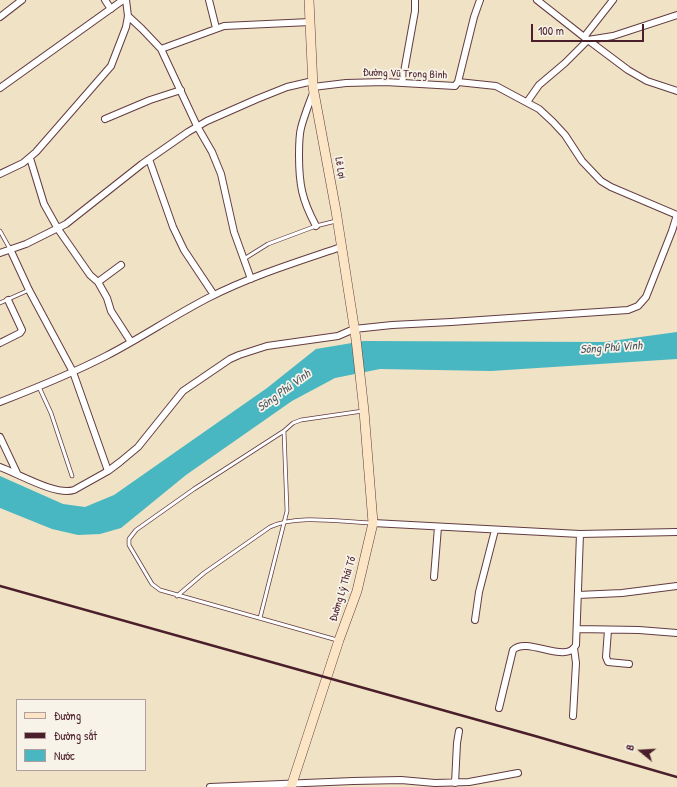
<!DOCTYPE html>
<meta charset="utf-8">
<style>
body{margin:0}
#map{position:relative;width:677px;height:787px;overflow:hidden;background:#f0e2c5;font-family:"Patrick Hand",sans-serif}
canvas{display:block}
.legend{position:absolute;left:16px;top:699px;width:130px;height:72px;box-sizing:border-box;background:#f7f3e8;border:1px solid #b29e9c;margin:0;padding:5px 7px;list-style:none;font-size:12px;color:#4a1f2b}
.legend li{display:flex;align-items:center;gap:8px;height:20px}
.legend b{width:20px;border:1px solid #b29e9c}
.north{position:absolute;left:621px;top:731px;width:40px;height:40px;-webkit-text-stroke:3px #f7f3e8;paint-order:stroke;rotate:288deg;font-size:11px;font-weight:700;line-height:16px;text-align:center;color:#4a1f2b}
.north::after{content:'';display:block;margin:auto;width:14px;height:18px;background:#4a1f2b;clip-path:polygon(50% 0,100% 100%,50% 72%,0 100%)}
.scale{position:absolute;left:531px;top:24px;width:113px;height:18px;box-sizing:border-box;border:2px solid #4a1f2b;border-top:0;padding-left:5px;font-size:12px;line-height:14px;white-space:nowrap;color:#4a1f2b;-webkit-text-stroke:3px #f7f3e8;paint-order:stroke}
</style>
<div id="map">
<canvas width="677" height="787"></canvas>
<ul class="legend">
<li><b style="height:5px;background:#fce5c4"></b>Đường</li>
<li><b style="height:5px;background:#4a1f2b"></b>Đường sắt</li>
<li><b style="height:11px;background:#48b7c1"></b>Nước</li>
</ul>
<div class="north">B</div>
<div class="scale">100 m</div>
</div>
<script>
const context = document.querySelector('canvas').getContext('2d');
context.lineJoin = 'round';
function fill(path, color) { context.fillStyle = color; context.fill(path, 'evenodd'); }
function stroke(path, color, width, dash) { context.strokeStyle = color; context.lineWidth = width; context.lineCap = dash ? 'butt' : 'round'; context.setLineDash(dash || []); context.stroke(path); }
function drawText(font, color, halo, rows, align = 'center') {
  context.font = font + ' "Patrick Hand",sans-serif'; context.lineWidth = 3.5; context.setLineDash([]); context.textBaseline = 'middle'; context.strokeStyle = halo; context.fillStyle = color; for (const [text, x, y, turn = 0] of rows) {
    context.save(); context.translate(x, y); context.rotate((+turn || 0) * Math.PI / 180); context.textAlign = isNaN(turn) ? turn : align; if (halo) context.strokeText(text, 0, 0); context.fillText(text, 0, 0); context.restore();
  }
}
fill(new Path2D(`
 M 677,332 L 677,359 L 491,371 L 380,369 L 335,378 L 292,401 L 186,475 L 121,528 L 100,534 L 78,535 L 52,529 L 0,508 L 0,476 L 63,504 L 85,507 L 114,495 L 267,388 L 316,349 L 364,341 L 604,342 Z`), '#48b7c1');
const service = new Path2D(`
 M 0,231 L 10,249
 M 244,259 L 268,244 L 316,226 L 336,221
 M 0,303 L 29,290
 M 39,387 L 51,413 L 72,476
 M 177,596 L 204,573 L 270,527 C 297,514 341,522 371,523
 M 260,618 L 287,511 L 284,431
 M 337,640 L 160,590 L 152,584 L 129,545 L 129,539 L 136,530 L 194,489 L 284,431 L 293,423 L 301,420 L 363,411`);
const minor = new Path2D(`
 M 105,0 L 111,9
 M 209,0 L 216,28
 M 537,0 L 584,37 L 628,70 L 647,81 L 677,91
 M 128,16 L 142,29 L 161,49 L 197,126 L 212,152 L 221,174 L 234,232 L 251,279
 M 0,17 L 22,0
 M 584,37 L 613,0
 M 161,49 L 224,26 L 310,22
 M 458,82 L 496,86 L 539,109 L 553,122 L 565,135 L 582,161 L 601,181 L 611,187 L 677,215
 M 402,83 L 415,11 L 415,0
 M 313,87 L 346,83 L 385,82 L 455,86 L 458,82 L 474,17 L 480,0
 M 0,88 L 123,0
 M 313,93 C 309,104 304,116 301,128 C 299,136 299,146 299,155 C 299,185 302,200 316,226
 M 527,102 L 539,85 L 565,63 L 588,40 L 613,36 L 677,15
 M 105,119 L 150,100 L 181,90
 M 30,158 L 44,204 L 58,229 L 90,275 L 98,282 L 107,298 L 111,311 L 131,342
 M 149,159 L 173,227 L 184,250 L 214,295
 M 0,174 L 23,163 L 36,152 L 111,66 L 126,27 L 128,16 L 126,0
 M 10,249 L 29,290 L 73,372 L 108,471
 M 0,253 L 26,244 L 66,224 L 142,164 L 188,132 L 207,121 L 257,99 L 287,87 L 313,81
 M 98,282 L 121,265
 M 0,343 L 20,333 L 22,330 L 8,300
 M 0,402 C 36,388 71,374 106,356 C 141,338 173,316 208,298 C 251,276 297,262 341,247
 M 0,437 L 17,473
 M 0,467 C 19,474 56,496 74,490 L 108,471 L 120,462 L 138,447 L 183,391 L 230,359 L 239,355 L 267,346 L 338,336 L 354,329 L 392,325 L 451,322 L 628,310 L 638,306 L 646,297 L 672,231 L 677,215
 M 373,523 L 580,534 L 677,532
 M 434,577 L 438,527
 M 578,595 L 622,593 L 677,586
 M 475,620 L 479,592 L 495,530
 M 577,629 L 639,630 L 677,633
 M 608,630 L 606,657 L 608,662 L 629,664
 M 499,708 L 513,650 C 527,636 566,665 576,645 L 580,534
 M 573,716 L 576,663 L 574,648
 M 455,783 L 457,743 L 459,731
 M 210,787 L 353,781 L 401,780 L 435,783 L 469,782 L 518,773`);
const secondary = new Path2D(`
 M 291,787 L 339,640 L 357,591 L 373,523 L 364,411 L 356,339 L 336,211 L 313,87 L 309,0`);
stroke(service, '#633c42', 4.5);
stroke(minor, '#633c42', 8);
stroke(secondary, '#633c42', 10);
stroke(service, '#fff', 3);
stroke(minor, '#fff', 6);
stroke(secondary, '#fce5c4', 9);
stroke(new Path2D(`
 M 0,586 L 535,736 L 677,777`), '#4a1f2b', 2.5);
drawText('11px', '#4a1f2b', '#f7f3e8', [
 ["Đường Vũ Trọng Bình",405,74,2],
 ["Lê Lợi",340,168,80],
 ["Đường Lý Thái Tổ",343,589,-73]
]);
drawText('italic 12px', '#495460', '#f7f3e8', [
 ["Sông Phú Vinh",611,348,-4],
 ["Sông Phú Vinh",284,391,-36]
]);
</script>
